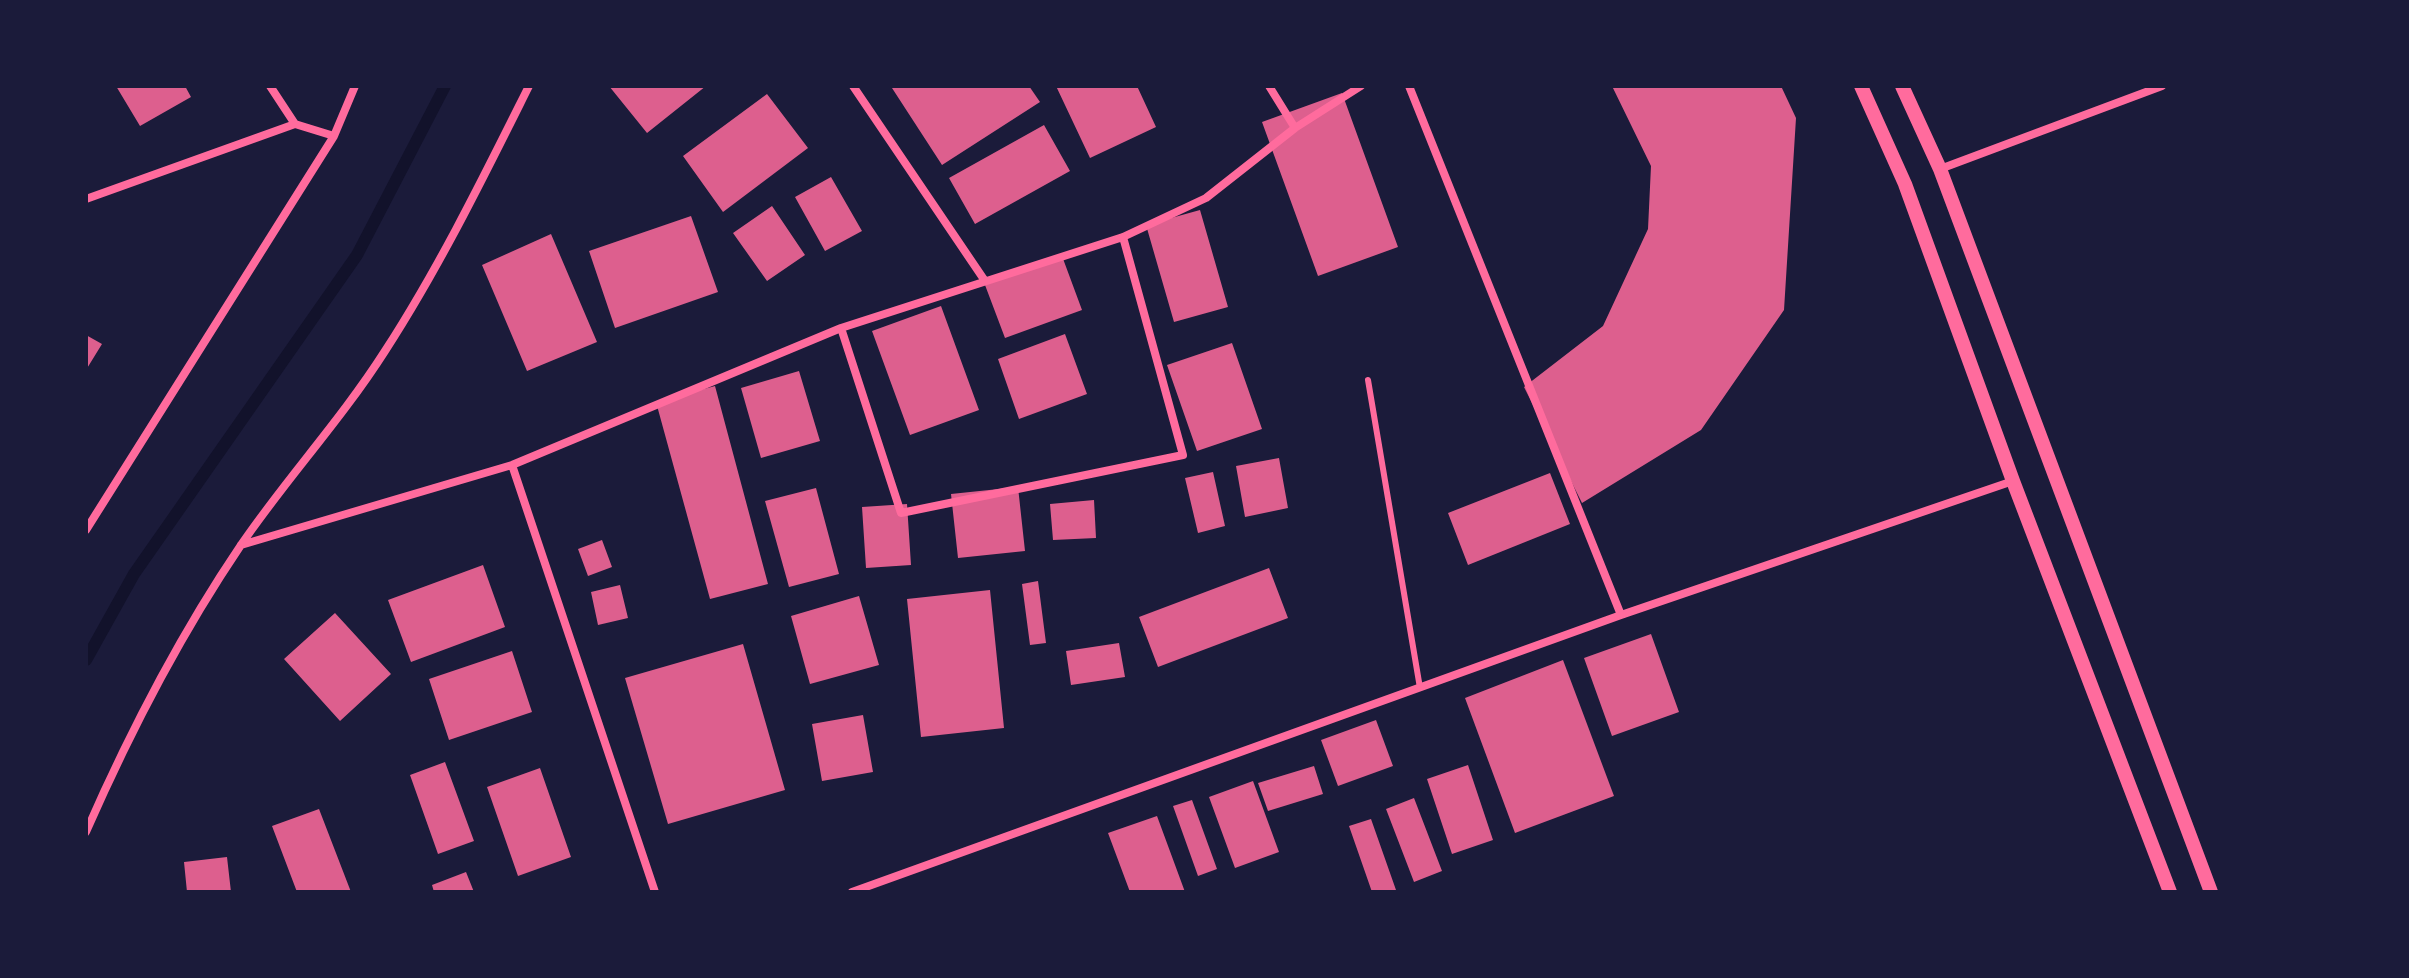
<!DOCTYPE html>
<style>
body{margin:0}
#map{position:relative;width:2409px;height:978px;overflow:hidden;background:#1b1b3a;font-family:"Varela Round",sans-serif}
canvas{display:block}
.frame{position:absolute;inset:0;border:88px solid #1b1b3a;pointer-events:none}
</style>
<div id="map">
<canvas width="2409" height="978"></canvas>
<div class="frame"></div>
</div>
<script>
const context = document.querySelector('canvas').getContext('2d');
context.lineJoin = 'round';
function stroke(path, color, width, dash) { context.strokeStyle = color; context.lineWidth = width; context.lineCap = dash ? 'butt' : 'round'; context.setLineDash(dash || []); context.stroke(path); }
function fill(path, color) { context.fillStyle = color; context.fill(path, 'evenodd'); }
stroke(new Path2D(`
 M 86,660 L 134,574 L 357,255 L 445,86`), '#12122b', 12);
fill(new Path2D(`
 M 116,86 L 185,86 L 191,97 L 140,126 Z
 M 609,86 L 706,86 L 647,133 Z
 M 896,86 L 1029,86 L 1040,102 L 942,165 L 892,88 Z
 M 1056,86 L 1137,86 L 1156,127 L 1090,158 Z
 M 1612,86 L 1781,86 L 1796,118 L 1784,310 L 1701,430 L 1582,503 L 1524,387 L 1603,326 L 1648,229 L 1651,166 Z
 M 1342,93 L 1398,247 L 1318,276 L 1262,122 Z
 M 767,94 L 808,148 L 723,212 L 683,156 Z
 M 1044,125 L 1070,171 L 975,224 L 949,178 Z
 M 831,177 L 862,231 L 825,251 L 795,197 Z
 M 772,206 L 805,255 L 767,281 L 733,233 Z
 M 1200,210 L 1228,307 L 1174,322 L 1146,225 Z
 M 691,216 L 718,292 L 615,328 L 589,251 Z
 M 551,234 L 597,342 L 527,371 L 482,265 Z
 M 1062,256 L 1082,310 L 1005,338 L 985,285 Z
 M 941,306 L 979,410 L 910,435 L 872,331 Z
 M 1065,334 L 1087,394 L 1019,419 L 998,359 Z
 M 86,335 L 102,344 L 86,370 Z
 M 1232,343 L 1262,429 L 1197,451 L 1167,365 Z
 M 799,371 L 820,441 L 761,458 L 741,388 Z
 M 715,386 L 768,584 L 710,599 L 656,402 Z
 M 1279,458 L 1288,508 L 1245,517 L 1236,466 Z
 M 1213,472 L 1225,526 L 1198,533 L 1185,478 Z
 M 1550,473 L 1570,524 L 1468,565 L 1448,513 Z
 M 1018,487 L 1025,551 L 958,558 L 951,494 Z
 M 816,488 L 839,574 L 789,587 L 765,501 Z
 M 1094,500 L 1096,538 L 1053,540 L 1050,504 Z
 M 907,504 L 911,565 L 866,568 L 862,507 Z
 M 602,540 L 612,567 L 588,576 L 578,549 Z
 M 483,565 L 505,627 L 411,662 L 388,600 Z
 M 1269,568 L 1288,618 L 1158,667 L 1139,617 Z
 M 1038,581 L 1046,643 L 1030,645 L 1022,584 Z
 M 620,585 L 628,618 L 598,625 L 591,592 Z
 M 990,590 L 1004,728 L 921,737 L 907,599 Z
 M 859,596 L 879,665 L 810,684 L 791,616 Z
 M 335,613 L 391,674 L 340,721 L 284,659 Z
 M 1651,634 L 1679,712 L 1612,736 L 1584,658 Z
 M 1119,643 L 1125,677 L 1071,685 L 1066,651 Z
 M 743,644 L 785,790 L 668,824 L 625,678 Z
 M 512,651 L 532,712 L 449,740 L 429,679 Z
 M 1563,660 L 1614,796 L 1515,833 L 1465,698 Z
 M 863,715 L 873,772 L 822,781 L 812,724 Z
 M 1376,720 L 1393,766 L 1338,786 L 1321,740 Z
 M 445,762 L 474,841 L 438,854 L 410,775 Z
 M 1468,765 L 1493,840 L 1452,854 L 1427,779 Z
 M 1314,766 L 1323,794 L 1268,811 L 1258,783 Z
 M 540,768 L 571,857 L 518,876 L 487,787 Z
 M 1253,781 L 1279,852 L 1235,868 L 1209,797 Z
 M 1414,798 L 1442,871 L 1414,882 L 1386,809 Z
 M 1192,800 L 1217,869 L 1198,876 L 1173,806 Z
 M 319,809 L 351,892 L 297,892 L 272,826 Z
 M 1157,816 L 1185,892 L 1130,892 L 1108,833 Z
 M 1371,819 L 1396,890 L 1391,892 L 1372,892 L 1349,826 Z
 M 227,857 L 231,892 L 187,892 L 184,862 Z
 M 466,872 L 474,892 L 434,892 L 432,885 Z`), '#dd5f8e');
stroke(new Path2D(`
 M 1368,380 L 1420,688`), '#ff6b9d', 6);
stroke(new Path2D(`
 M 270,86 L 295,124
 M 853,86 L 985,281
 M 1269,86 L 1295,128
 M 1409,86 L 1621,615
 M 1940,169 L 2162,86
 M 86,199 L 295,124 L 334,136
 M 841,328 L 901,513 L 1183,455 L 1123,237
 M 512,465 L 655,892
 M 86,530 L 334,136 L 355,86
 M 241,545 L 512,465 L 841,328 L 1123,237 L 1206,198 L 1295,128 L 1361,86
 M 86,832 C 129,734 180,635 241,545 C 286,479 341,420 385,351 C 440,266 484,176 529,86
 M 852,892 L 1621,615 L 2013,481`), '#ff6b9d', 8);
stroke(new Path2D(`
 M 1861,86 L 1905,184 L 2013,481 L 2170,892
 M 1902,86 L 1940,169 L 2211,892`), '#ff6b9d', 14);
</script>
